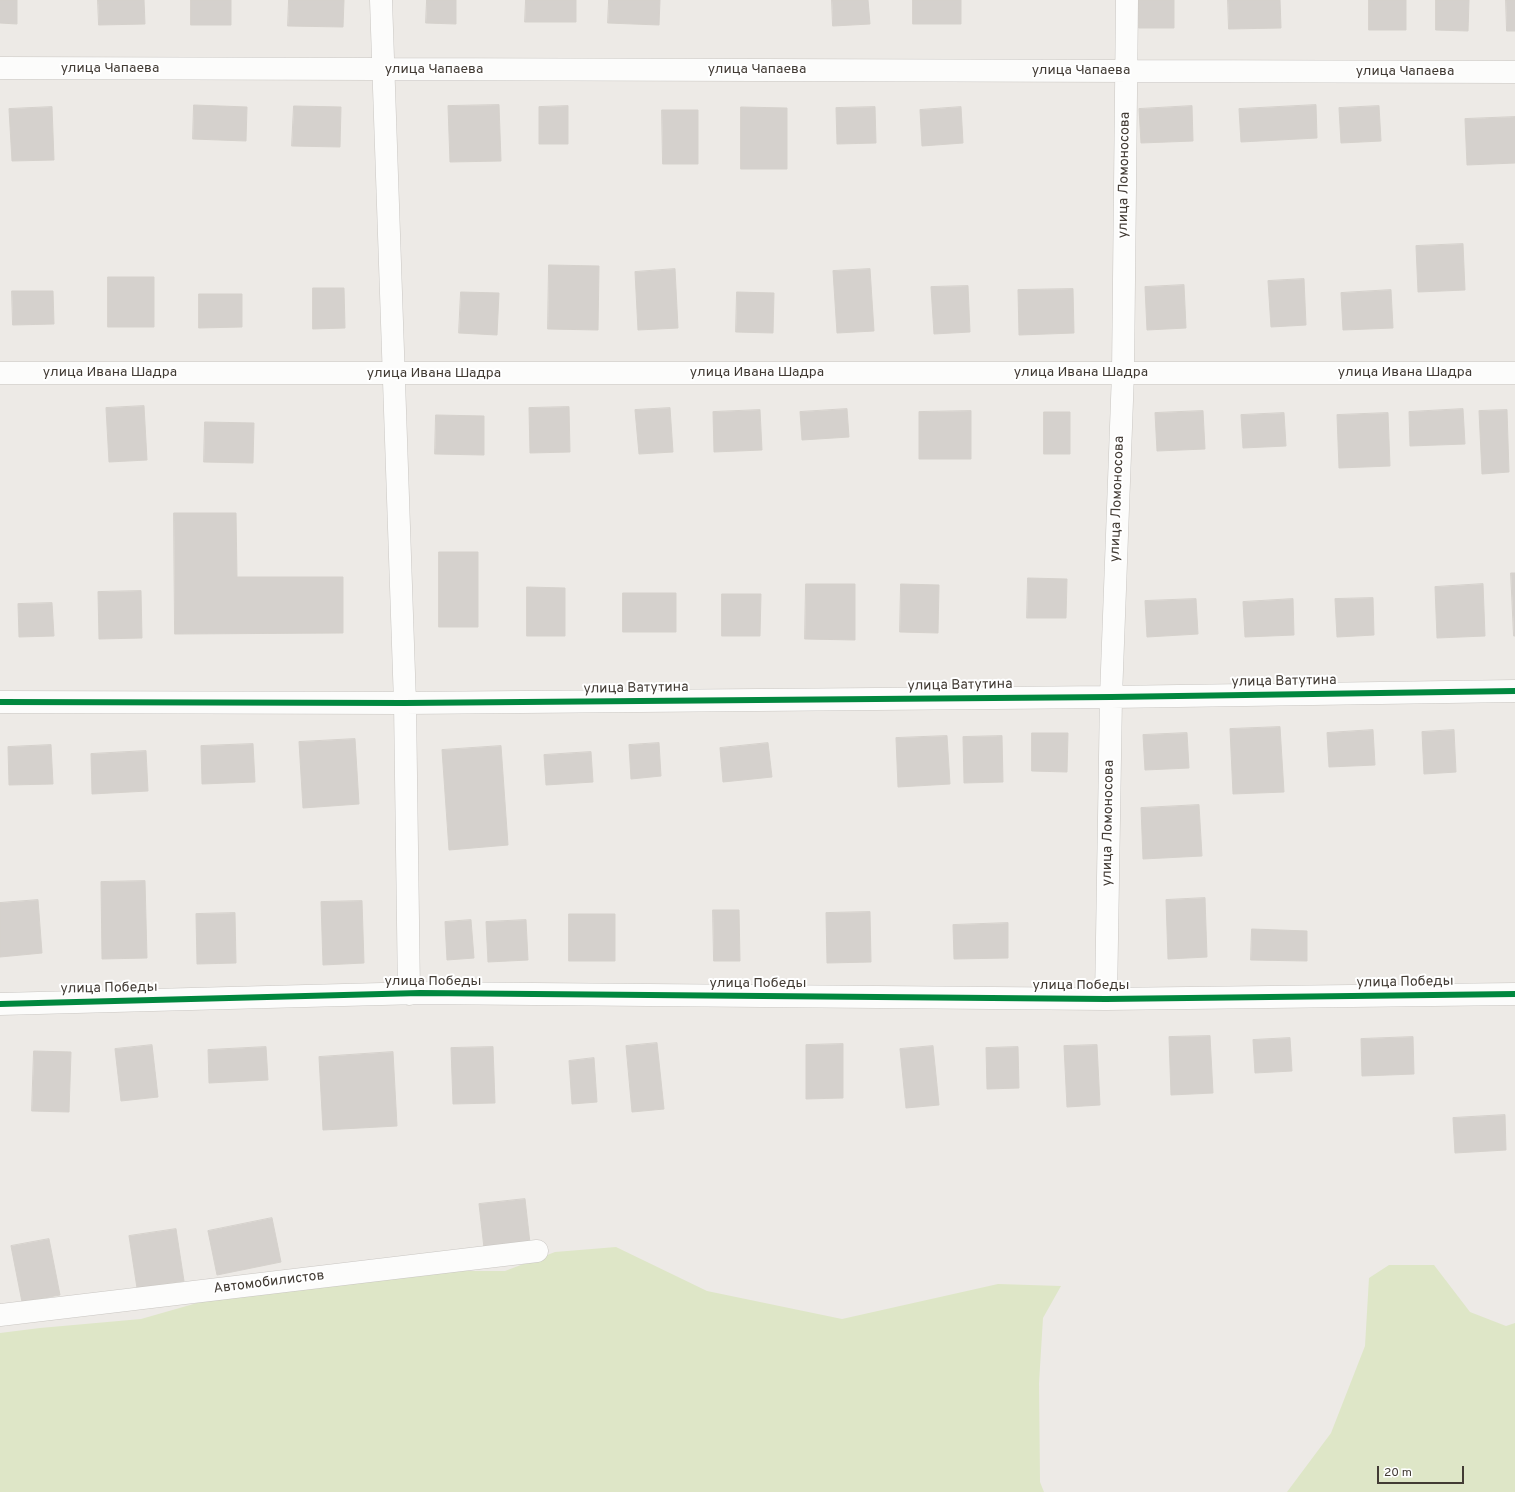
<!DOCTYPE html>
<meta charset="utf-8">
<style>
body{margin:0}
#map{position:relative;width:1515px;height:1492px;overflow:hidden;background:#edeae6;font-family:Overpass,sans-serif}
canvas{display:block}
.scale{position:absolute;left:1377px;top:1466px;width:87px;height:18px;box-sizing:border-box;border:2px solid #423b34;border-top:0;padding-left:5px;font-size:12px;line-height:14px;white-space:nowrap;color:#423b34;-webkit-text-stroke:3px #fff;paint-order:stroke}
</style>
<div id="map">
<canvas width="1515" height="1492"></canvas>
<div class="scale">20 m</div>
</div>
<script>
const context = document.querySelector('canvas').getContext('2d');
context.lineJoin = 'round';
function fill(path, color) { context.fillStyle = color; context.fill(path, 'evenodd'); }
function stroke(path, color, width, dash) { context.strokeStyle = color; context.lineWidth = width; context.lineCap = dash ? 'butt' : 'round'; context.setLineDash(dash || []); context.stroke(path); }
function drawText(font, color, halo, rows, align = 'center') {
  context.font = font + ' Overpass,sans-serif'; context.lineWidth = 4; context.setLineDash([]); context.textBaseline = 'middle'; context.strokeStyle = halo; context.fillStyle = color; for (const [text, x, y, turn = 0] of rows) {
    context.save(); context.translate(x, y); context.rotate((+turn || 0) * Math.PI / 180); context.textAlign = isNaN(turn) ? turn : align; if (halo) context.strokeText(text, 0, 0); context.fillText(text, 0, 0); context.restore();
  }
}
fill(new Path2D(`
 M 616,1247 L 707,1291 L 842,1319 L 998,1284 L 1061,1286 L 1043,1318 L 1039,1383 L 1040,1482 L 1044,1492 L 0,1492 L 0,1333 L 40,1328 L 141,1319 L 246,1289 L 409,1271 L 505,1271 L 555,1252 Z
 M 1389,1265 L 1434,1265 L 1470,1312 L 1506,1326 L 1515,1323 L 1515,1492 L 1287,1492 L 1331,1433 L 1365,1346 L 1369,1278 Z`), '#dee6c7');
const building = new Path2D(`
 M 0,0 L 17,0 L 17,24 L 0,23 Z
 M 98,0 L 144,0 L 145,24 L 99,25 Z
 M 191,0 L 231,0 L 231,25 L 191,25 Z
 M 289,0 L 344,0 L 343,27 L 288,26 Z
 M 427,0 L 456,0 L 456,24 L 426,23 Z
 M 526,0 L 576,0 L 576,22 L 525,22 Z
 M 609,0 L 660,0 L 659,25 L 608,23 Z
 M 832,0 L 868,0 L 870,24 L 833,26 Z
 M 913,0 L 961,0 L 961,24 L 913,24 Z
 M 1139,0 L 1174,0 L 1174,28 L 1139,28 Z
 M 1228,0 L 1280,0 L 1281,28 L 1229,29 Z
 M 1369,0 L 1406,0 L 1406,30 L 1369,30 Z
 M 1436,0 L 1469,0 L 1468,31 L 1436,30 Z
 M 1506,0 L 1515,0 L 1515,31 L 1507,31 Z
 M 194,105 L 247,107 L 246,141 L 193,139 Z
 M 499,105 L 501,161 L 450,162 L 448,106 Z
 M 1316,105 L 1317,138 L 1241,142 L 1239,109 Z
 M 294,106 L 341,107 L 340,147 L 292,146 Z
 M 568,106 L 568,144 L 539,144 L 539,107 Z
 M 1192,106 L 1193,141 L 1141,143 L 1139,109 Z
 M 1379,106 L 1381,141 L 1341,143 L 1339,108 Z
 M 52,107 L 54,160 L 12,161 L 9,109 Z
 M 741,107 L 787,108 L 787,169 L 741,169 Z
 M 875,107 L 876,143 L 837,144 L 836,108 Z
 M 961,107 L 963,143 L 922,146 L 920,110 Z
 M 662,110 L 698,110 L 698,164 L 663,164 Z
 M 1515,117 L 1515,163 L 1467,165 L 1465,119 Z
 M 1463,244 L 1465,290 L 1418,292 L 1416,246 Z
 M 549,265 L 599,266 L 598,330 L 548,329 Z
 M 675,269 L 678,328 L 638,330 L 635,272 Z
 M 870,269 L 874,331 L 837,333 L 833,271 Z
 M 108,277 L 154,277 L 154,327 L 108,327 Z
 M 1304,279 L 1306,325 L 1271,327 L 1268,281 Z
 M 1184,285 L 1186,328 L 1147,330 L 1145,287 Z
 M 968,286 L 970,332 L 934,334 L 931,287 Z
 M 313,288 L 344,288 L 345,328 L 313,329 Z
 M 1073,289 L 1074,333 L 1019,335 L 1018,290 Z
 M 1391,290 L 1393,328 L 1343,330 L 1341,293 Z
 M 12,291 L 53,291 L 54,324 L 13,325 Z
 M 461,292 L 499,293 L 497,335 L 459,333 Z
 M 737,292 L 774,293 L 773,333 L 736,332 Z
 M 199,294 L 242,294 L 242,327 L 199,328 Z
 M 144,406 L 147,460 L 109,462 L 106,408 Z
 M 569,407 L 570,452 L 530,453 L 529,408 Z
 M 670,408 L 673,452 L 639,454 L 635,410 Z
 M 847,409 L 849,437 L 802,440 L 800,412 Z
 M 1463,409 L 1465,444 L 1410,446 L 1409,412 Z
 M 760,410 L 762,450 L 714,452 L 713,412 Z
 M 1507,410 L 1509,472 L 1482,474 L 1479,411 Z
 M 971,411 L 971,459 L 919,459 L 919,412 Z
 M 1203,411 L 1205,449 L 1157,451 L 1155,413 Z
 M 1044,412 L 1070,412 L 1070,454 L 1044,454 Z
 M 1284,413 L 1286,446 L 1243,448 L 1241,415 Z
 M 1388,413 L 1390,466 L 1339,468 L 1337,415 Z
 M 436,415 L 484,416 L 484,455 L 435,454 Z
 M 205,422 L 254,423 L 253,463 L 204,462 Z
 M 174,513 L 236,513 L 237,577 L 343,577 L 343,633 L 175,634 Z
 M 439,552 L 478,552 L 478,627 L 439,627 Z
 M 1511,573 L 1515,573 L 1515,636 L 1514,636 Z
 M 1028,578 L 1067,579 L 1066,618 L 1027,618 Z
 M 806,584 L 855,584 L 855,640 L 805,639 Z
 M 901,584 L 939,585 L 938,633 L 900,632 Z
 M 1483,584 L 1485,636 L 1437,638 L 1435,587 Z
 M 527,587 L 565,588 L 565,636 L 527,636 Z
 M 141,591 L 142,638 L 99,639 L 98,592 Z
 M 623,593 L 676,593 L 676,632 L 623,632 Z
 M 722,594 L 761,594 L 760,636 L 722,636 Z
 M 1373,598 L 1374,635 L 1337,637 L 1335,599 Z
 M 1196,599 L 1198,634 L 1147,637 L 1145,601 Z
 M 1293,599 L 1294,635 L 1245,637 L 1243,602 Z
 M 52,603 L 54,636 L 19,637 L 18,604 Z
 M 1280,727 L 1284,792 L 1233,794 L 1230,729 Z
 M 1373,730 L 1375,765 L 1329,767 L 1327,733 Z
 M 1454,730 L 1456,772 L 1424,774 L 1422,732 Z
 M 1032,733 L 1068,733 L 1067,772 L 1032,771 Z
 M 1187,733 L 1189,768 L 1145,770 L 1143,735 Z
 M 947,736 L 950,784 L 898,787 L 896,738 Z
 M 1002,736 L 1003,782 L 964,783 L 963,737 Z
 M 355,739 L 359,804 L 303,808 L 299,742 Z
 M 659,743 L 661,776 L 631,779 L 629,745 Z
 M 768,743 L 772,777 L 723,782 L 720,748 Z
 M 253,744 L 255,782 L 202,784 L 201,746 Z
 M 51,745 L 53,784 L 9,785 L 8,747 Z
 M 501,746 L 508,845 L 449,850 L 442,750 Z
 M 146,751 L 148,791 L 92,794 L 91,754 Z
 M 591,752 L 593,782 L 546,785 L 544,755 Z
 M 1199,805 L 1202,856 L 1143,859 L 1141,808 Z
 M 145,881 L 147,958 L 102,959 L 101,882 Z
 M 1205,898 L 1207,957 L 1168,959 L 1166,900 Z
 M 38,900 L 42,953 L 0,957 L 0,903 Z
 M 362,901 L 364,963 L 323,965 L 321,902 Z
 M 713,910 L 739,910 L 740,961 L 714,961 Z
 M 870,912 L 871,962 L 827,963 L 826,913 Z
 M 235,913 L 236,963 L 197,964 L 196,914 Z
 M 569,914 L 615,914 L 615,961 L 569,961 Z
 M 471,920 L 474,958 L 447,960 L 445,922 Z
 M 526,920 L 528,960 L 488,962 L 486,922 Z
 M 1008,923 L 1008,958 L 954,959 L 953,925 Z
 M 1252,929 L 1307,931 L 1307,961 L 1251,960 Z
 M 1210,1036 L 1213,1093 L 1171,1095 L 1169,1037 Z
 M 1413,1037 L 1414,1074 L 1362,1076 L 1361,1039 Z
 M 1290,1038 L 1292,1071 L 1255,1073 L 1253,1040 Z
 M 657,1043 L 664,1109 L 632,1112 L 626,1046 Z
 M 843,1044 L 843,1098 L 806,1099 L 806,1045 Z
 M 152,1045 L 158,1097 L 121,1101 L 115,1049 Z
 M 1097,1045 L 1100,1105 L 1067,1107 L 1064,1046 Z
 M 933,1046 L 939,1105 L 906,1108 L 900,1049 Z
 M 266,1047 L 268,1080 L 209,1083 L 208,1050 Z
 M 493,1047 L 495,1103 L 453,1104 L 451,1048 Z
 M 1018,1047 L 1019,1088 L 987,1089 L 986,1048 Z
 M 34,1051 L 71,1052 L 69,1112 L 32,1111 Z
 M 393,1052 L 397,1126 L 323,1130 L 319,1057 Z
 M 594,1058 L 597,1102 L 572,1104 L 569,1061 Z
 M 1505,1115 L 1506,1150 L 1455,1153 L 1453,1118 Z
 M 525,1199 L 530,1243 L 484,1248 L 479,1204 Z
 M 272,1218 L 281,1262 L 217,1275 L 208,1231 Z
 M 176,1229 L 184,1281 L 137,1288 L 129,1236 Z
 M 49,1239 L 60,1295 L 22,1302 L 11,1246 Z`);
fill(building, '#d5d1cd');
stroke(building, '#d5d1cc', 1);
const minor = new Path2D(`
 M 381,0 L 405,703 L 409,994
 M 0,68 L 1515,72
 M 0,373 L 1515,373
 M 0,702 L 405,703 L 1111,697 L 1515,691
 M 1106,999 L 1111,697 L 1123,373 L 1127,0
 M 0,1004 L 420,993 L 1106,999 L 1515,994
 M 0,1315 L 537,1251`);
stroke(minor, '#c9c6c2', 23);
stroke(minor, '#fcfcfb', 22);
stroke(new Path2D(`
 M 0,702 L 405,703 L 1111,697 L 1515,691
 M 0,1004 L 420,993 L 1106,999 L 1515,994`), '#00873e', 6);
drawText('14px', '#423b34', '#fff', [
 ["улица Чапаева",110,69],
 ["улица Чапаева",434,70],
 ["улица Чапаева",757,70],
 ["улица Чапаева",1081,71],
 ["улица Чапаева",1405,72],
 ["улица Ломоносова",1125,175,-89],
 ["улица Ивана Шадра",110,373],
 ["улица Ивана Шадра",757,373],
 ["улица Ивана Шадра",1081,373],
 ["улица Ивана Шадра",1405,373],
 ["улица Ивана Шадра",434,374],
 ["улица Ломоносова",1118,499,-88],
 ["улица Ватутина",1284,682,-1],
 ["улица Ватутина",960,686,-1],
 ["улица Ватутина",636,689,-1],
 ["улица Ломоносова",1109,823,-89],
 ["улица Победы",433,982],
 ["улица Победы",1405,983,-1],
 ["улица Победы",758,984],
 ["улица Победы",1081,986],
 ["улица Победы",109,989,-1],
 ["Автомобилистов",269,1283,-7]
]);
</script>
